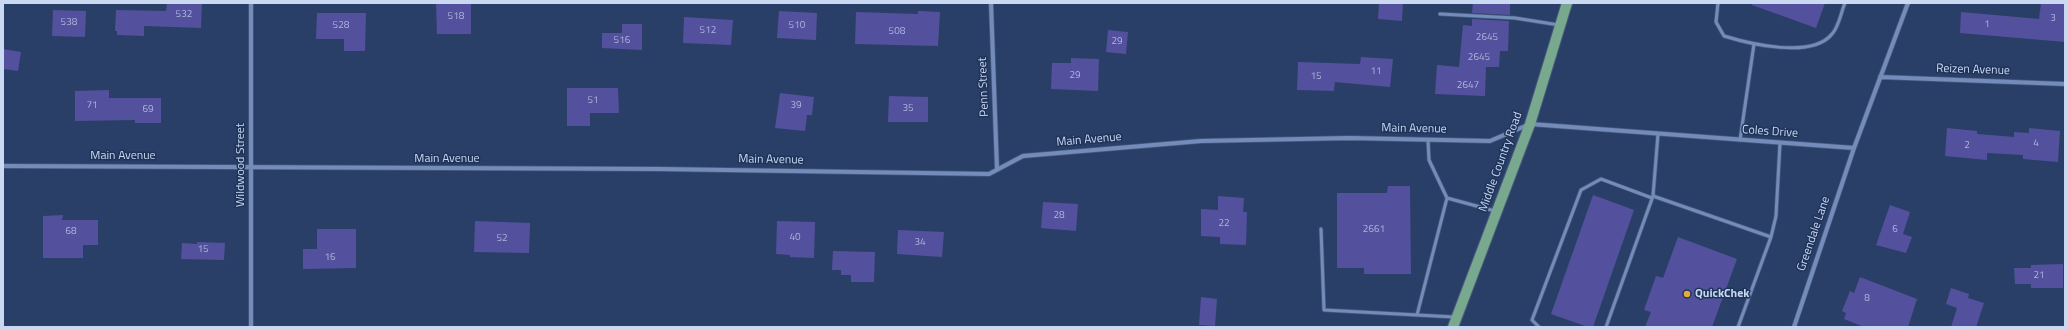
<!DOCTYPE html>
<style>
body{margin:0}
#map{position:relative;width:2068px;height:330px;overflow:hidden;background:#293f67;font-family:"Titillium Web",sans-serif}
canvas{display:block}
.frame{position:absolute;inset:0;border:4px solid #cad8f1;pointer-events:none}
</style>
<div id="map">
<canvas width="2068" height="330"></canvas>
<div class="frame"></div>
</div>
<script>
const context = document.querySelector('canvas').getContext('2d');
context.lineJoin = 'round';
function fill(path, color) { context.fillStyle = color; context.fill(path, 'evenodd'); }
function stroke(path, color, width, dash) { context.strokeStyle = color; context.lineWidth = width; context.lineCap = dash ? 'butt' : 'round'; context.setLineDash(dash || []); context.stroke(path); }
function drawText(font, color, halo, rows, align = 'center') {
  context.font = font + ' "Titillium Web",sans-serif'; context.lineWidth = 3; context.setLineDash([]); context.textBaseline = 'middle'; context.strokeStyle = halo; context.fillStyle = color; for (const [text, x, y, turn = 0] of rows) {
    context.save(); context.translate(x, y); context.rotate((+turn || 0) * Math.PI / 180); context.textAlign = isNaN(turn) ? turn : align; if (halo) context.strokeText(text, 0, 0); context.fillText(text, 0, 0); context.restore();
  }
}
fill(new Path2D(`
 M 167,3 L 202,3 L 201,28 L 144,26 L 144,36 L 117,35 L 117,31 L 115,31 L 116,10 L 166,11 Z
 M 436,3 L 471,3 L 471,34 L 437,34 Z
 M 1379,3 L 1403,3 L 1402,21 L 1378,19 Z
 M 1473,3 L 1510,3 L 1510,15 L 1472,13 Z
 M 1752,3 L 1825,3 L 1816,28 L 1752,5 Z
 M 2041,3 L 2065,3 L 2065,42 L 1960,33 L 1961,12 L 2039,19 Z
 M 53,10 L 86,11 L 85,37 L 52,36 Z
 M 779,11 L 817,13 L 816,40 L 777,38 Z
 M 918,11 L 940,12 L 938,46 L 855,44 L 856,12 L 918,14 Z
 M 317,13 L 366,13 L 365,51 L 344,51 L 344,39 L 316,39 Z
 M 684,17 L 733,20 L 731,45 L 683,43 Z
 M 1472,19 L 1509,21 L 1508,51 L 1500,51 L 1499,67 L 1486,67 L 1485,96 L 1435,94 L 1437,65 L 1459,67 L 1463,25 L 1472,26 Z
 M 622,24 L 642,24 L 642,50 L 602,48 L 602,33 L 622,33 Z
 M 1108,30 L 1128,32 L 1126,54 L 1106,52 Z
 M 3,49 L 21,52 L 18,71 L 3,69 Z
 M 1361,57 L 1393,59 L 1390,87 L 1335,82 L 1334,91 L 1297,90 L 1298,62 L 1360,64 Z
 M 1071,58 L 1099,59 L 1098,91 L 1051,89 L 1052,63 L 1071,63 Z
 M 567,88 L 618,88 L 619,113 L 590,113 L 590,126 L 567,126 Z
 M 109,90 L 109,98 L 161,98 L 161,123 L 135,123 L 135,120 L 75,121 L 75,91 Z
 M 780,93 L 814,97 L 812,115 L 807,115 L 805,131 L 775,128 Z
 M 889,96 L 928,97 L 928,122 L 888,122 Z
 M 1947,128 L 1977,131 L 1977,134 L 2014,137 L 2014,132 L 2029,133 L 2029,128 L 2060,131 L 2058,162 L 2023,159 L 2023,155 L 1987,153 L 1987,160 L 1945,156 Z
 M 1388,186 L 1410,186 L 1411,274 L 1364,274 L 1364,268 L 1337,268 L 1337,193 L 1387,193 Z
 M 1593,195 L 1634,210 L 1593,327 L 1588,327 L 1551,314 Z
 M 1218,196 L 1244,198 L 1243,212 L 1247,212 L 1246,245 L 1220,244 L 1220,237 L 1201,236 L 1201,209 L 1218,210 Z
 M 1043,202 L 1078,204 L 1076,231 L 1041,228 Z
 M 1890,205 L 1910,212 L 1903,234 L 1912,237 L 1906,253 L 1876,245 Z
 M 63,215 L 62,220 L 98,220 L 98,245 L 83,245 L 83,258 L 43,258 L 43,216 Z
 M 475,221 L 530,223 L 529,253 L 474,252 Z
 M 777,221 L 815,222 L 814,258 L 790,257 L 790,255 L 776,254 Z
 M 317,229 L 356,229 L 356,268 L 303,269 L 303,249 L 317,249 Z
 M 898,230 L 944,232 L 942,257 L 897,254 Z
 M 1678,237 L 1737,259 L 1712,327 L 1645,327 L 1651,312 L 1644,310 L 1656,276 L 1663,278 Z
 M 197,242 L 225,243 L 224,260 L 181,259 L 182,243 L 197,244 Z
 M 833,251 L 875,252 L 874,282 L 851,282 L 851,275 L 841,275 L 841,270 L 832,270 Z
 M 2063,264 L 2063,288 L 2031,288 L 2031,284 L 2015,284 L 2014,268 L 2031,268 L 2031,265 Z
 M 1860,277 L 1917,299 L 1908,327 L 1864,327 L 1844,319 L 1846,313 L 1842,311 L 1850,291 L 1854,293 Z
 M 1951,288 L 1969,294 L 1968,298 L 1984,303 L 1976,327 L 1951,327 L 1957,308 L 1946,304 Z
 M 1201,297 L 1217,299 L 1215,326 L 1199,325 Z`), '#53519d');
const service = new Path2D(`
 M 1718,3 L 1716,22 L 1724,36 C 1750,44 1812,59 1832,34 C 1839,27 1841,12 1845,3
 M 1440,14 L 1515,18 L 1559,25
 M 1428,140 L 1429,160 L 1447,198
 M 1740,140 L 1754,44
 M 1653,196 L 1771,237
 M 1321,229 L 1324,310 L 1454,317
 M 1417,315 L 1447,198 L 1495,211
 M 1539,327 L 1532,320 L 1581,190 L 1601,179 L 1652,198
 M 1606,327 L 1653,196 L 1658,134
 M 1738,327 L 1771,237 L 1776,216 L 1780,143`);
const minor = new Path2D(`
 M 251,3 L 251,327
 M 991,3 L 997,169
 M 1880,77 L 2065,84
 M 3,166 L 659,169 L 989,174 L 1023,156 L 1201,141 L 1350,138 L 1490,141 L 1530,124 L 1854,148
 M 1794,327 L 1854,148 L 1908,3`);
const primary = new Path2D(`
 M 1453,327 L 1530,124 L 1567,3`);
stroke(service, '#485b7c', 4.5);
stroke(minor, '#485b7c', 5.5);
stroke(primary, '#485b7c', 12);
stroke(service, '#738cb9', 3);
stroke(minor, '#738cb9', 4);
stroke(primary, '#78a98f', 10);
for (const [x, y, r, color] of [
 [1687,294,4,"#e5ad36"]
]) { const dot = new Path2D(); dot.arc(x, y, r, 0, 2 * Math.PI); context.fillStyle = color; context.fill(dot); stroke(dot, '#1f345b', 1.5); }
drawText('10px', '#acb6dc', null, [
 ["532",184,15],
 ["518",456,17],
 ["3",2053,19],
 ["538",69,23],
 ["1",1987,25],
 ["528",341,26],
 ["510",797,26],
 ["512",708,31],
 ["508",897,32],
 ["2645",1487,38],
 ["516",622,41],
 ["29",1117,42],
 ["2645",1479,58],
 ["11",1376,72],
 ["29",1075,76],
 ["15",1316,77],
 ["2647",1468,86],
 ["51",593,101],
 ["71",92,106],
 ["39",796,106],
 ["35",908,109],
 ["69",148,110],
 ["4",2036,144],
 ["2",1967,146],
 ["28",1059,216],
 ["22",1224,224],
 ["2661",1374,230],
 ["6",1895,230],
 ["68",71,232],
 ["40",795,238],
 ["52",502,239],
 ["34",920,243],
 ["15",203,250],
 ["16",330,258],
 ["21",2039,276],
 ["8",1867,299]
]);
drawText('12px', '#cad8f1', '#1f345b', [
 ["Reizen Avenue",1973,70,2],
 ["Penn Street",984,87,-92],
 ["Main Avenue",1414,129,1],
 ["Coles Drive",1770,132,4],
 ["Main Avenue",1089,140,-5],
 ["Main Avenue",123,156],
 ["Main Avenue",447,159],
 ["Main Avenue",771,160,1],
 ["Middle Country Road",1501,162,-70],
 ["Wildwood Street",241,165,-90],
 ["Greendale Lane",1814,234,-71]
]);
drawText('bold 12px', '#cad8f1', '#1f345b', [
 ["QuickChek",1695,294]
], 'left');
</script>
